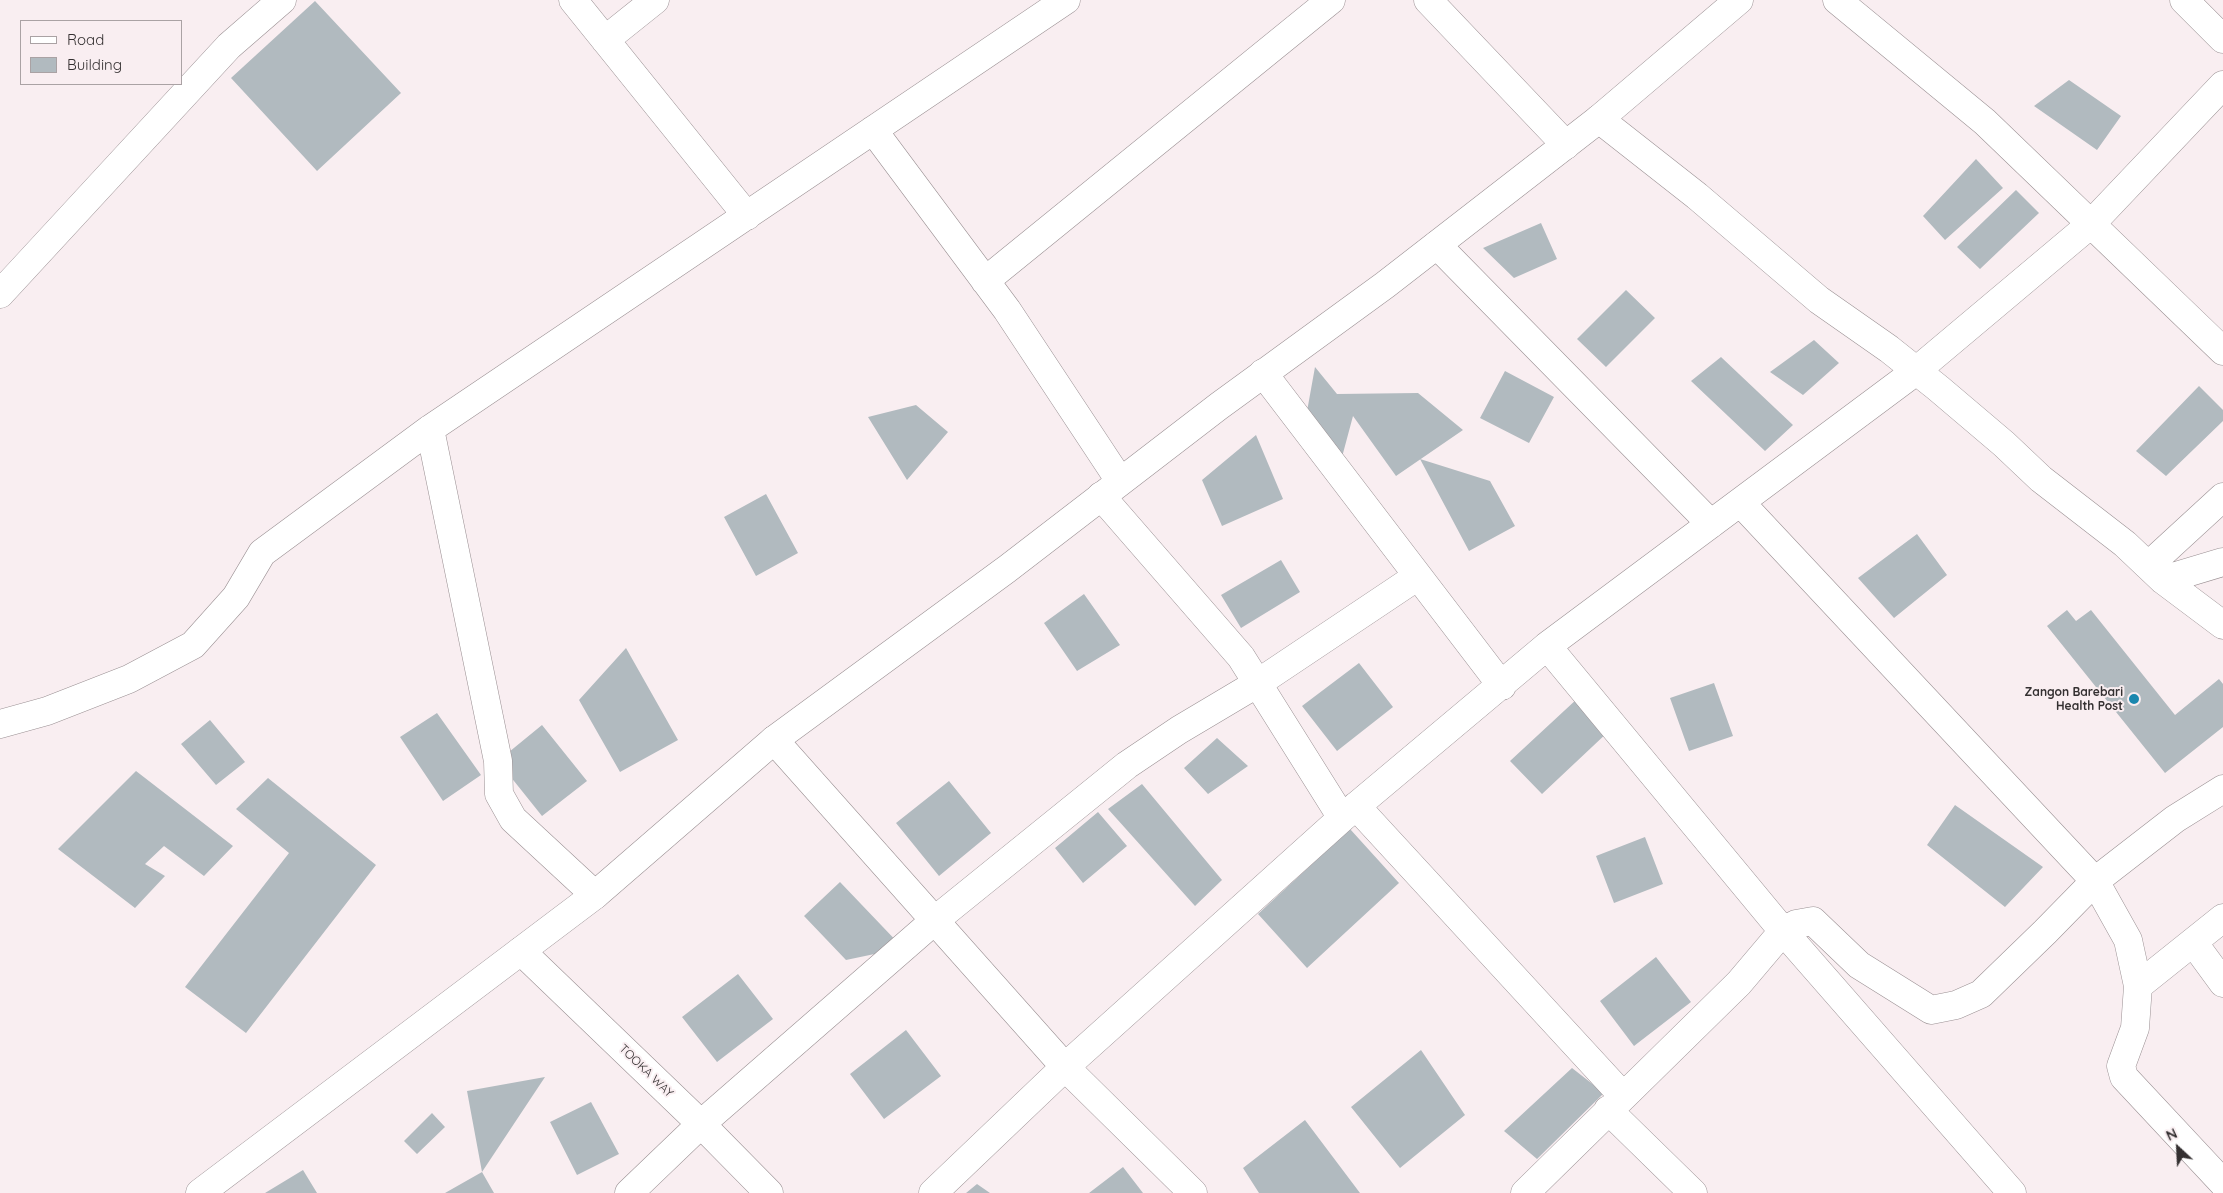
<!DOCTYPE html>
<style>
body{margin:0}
#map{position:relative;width:2223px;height:1193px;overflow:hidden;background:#f9eef1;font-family:Quicksand,sans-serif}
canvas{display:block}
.legend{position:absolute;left:20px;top:20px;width:162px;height:65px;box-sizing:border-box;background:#f9eef1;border:1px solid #aaa2a4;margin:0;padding:6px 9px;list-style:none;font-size:15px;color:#343031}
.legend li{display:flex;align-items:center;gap:10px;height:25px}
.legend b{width:25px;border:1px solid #aaa2a4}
.north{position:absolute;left:2153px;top:1123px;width:50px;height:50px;-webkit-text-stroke:4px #f9eef1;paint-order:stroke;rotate:335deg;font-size:14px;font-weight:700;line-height:20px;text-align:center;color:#343031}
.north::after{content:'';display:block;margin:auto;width:18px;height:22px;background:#343031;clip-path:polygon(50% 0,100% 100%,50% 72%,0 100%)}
</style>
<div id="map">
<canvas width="2223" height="1193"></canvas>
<ul class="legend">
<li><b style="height:6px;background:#fff"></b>Road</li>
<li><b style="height:14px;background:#b1babf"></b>Building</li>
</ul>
<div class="north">N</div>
</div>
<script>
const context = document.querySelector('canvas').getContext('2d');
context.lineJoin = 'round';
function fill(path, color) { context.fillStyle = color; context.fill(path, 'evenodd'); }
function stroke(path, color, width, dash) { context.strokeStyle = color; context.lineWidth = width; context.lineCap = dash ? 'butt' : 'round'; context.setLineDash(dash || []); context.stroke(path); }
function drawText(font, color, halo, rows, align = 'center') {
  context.font = font + ' Quicksand,sans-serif'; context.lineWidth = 4; context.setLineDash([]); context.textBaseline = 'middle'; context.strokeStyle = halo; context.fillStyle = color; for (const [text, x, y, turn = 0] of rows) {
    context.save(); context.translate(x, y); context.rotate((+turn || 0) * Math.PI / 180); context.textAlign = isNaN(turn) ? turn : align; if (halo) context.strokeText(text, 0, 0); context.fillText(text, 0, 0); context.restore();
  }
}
fill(new Path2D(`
 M 315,1 L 401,93 L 317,171 L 231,78 Z
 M 2069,80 L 2121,116 L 2097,150 L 2034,106 Z
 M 1976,159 L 2003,188 L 1945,240 L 1923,216 Z
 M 2016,190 L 2039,213 L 1980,269 L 1957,247 Z
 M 1541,223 L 1557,259 L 1514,278 L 1483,248 Z
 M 1626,290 L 1655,318 L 1606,367 L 1577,339 Z
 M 1814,340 L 1839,363 L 1803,395 L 1770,372 Z
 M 1721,357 L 1793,425 L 1765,451 L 1691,381 Z
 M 1315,367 L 1337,394 L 1418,393 L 1463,430 L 1396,476 L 1353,416 L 1338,472 L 1304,428 Z
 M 1505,371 L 1554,397 L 1529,443 L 1480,418 Z
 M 2199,386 L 2223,410 L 2223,421 L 2166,476 L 2136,451 Z
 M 916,405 L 948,432 L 907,480 L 868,417 Z
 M 1256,435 L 1283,499 L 1222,526 L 1202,480 Z
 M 1420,459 L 1490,481 L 1515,526 L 1469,551 Z
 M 766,494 L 798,553 L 756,576 L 724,517 Z
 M 1917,534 L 1947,575 L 1894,618 L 1858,578 Z
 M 1281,560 L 1300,592 L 1241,628 L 1221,595 Z
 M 1084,594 L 1120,645 L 1077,671 L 1044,623 Z
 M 2067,610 L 2076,621 L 2091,610 L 2175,715 L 2219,679 L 2223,684 L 2223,727 L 2165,773 L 2047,626 Z
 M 626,648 L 678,740 L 620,772 L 579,700 Z
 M 1359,663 L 1393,707 L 1337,751 L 1302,706 Z
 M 1714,683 L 1733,736 L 1689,751 L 1670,698 Z
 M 1578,698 L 1609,731 L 1542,794 L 1510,761 Z
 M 437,713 L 481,775 L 443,801 L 400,737 Z
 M 210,720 L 245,762 L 216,785 L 181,744 Z
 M 542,725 L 587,781 L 542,816 L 498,761 Z
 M 1217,738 L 1248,766 L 1208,794 L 1184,768 Z
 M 136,771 L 233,846 L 204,876 L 164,846 L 145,864 L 165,876 L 135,908 L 58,849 Z
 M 268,778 L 376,865 L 246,1033 L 185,987 L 289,853 L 236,809 Z
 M 949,781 L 991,833 L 939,876 L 896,823 Z
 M 1142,784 L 1222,880 L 1195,906 L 1108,809 Z
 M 1955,805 L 2043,867 L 2005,907 L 1927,845 Z
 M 1098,812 L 1127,846 L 1083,883 L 1055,848 Z
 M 1350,829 L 1399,883 L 1307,968 L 1258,914 Z
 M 1645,837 L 1663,884 L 1614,903 L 1596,856 Z
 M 840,882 L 903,948 L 846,960 L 804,916 Z
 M 1656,957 L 1691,1002 L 1634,1046 L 1600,1001 Z
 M 738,974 L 773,1019 L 717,1062 L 682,1017 Z
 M 906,1030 L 941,1076 L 884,1119 L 850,1074 Z
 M 1421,1050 L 1465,1115 L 1400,1168 L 1351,1107 Z
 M 1572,1068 L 1604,1093 L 1537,1159 L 1504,1131 Z
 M 545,1077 L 482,1172 L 467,1091 Z
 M 591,1102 L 619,1154 L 577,1175 L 550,1122 Z
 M 432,1113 L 445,1127 L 417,1154 L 404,1141 Z
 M 1305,1120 L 1360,1193 L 1259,1193 L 1243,1168 Z
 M 1123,1167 L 1143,1193 L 1089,1193 Z
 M 303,1170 L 317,1193 L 265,1193 Z
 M 482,1172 L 494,1193 L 445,1193 Z
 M 977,1184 L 990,1193 L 966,1193 Z`), '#b1babf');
const street = new Path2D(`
 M 573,0 L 747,216
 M 1428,0 L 1566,145
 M 1837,0 L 1985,122 L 2223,351
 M 2184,0 L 2223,39
 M 605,40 L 655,0
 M 1599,119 L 1697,196 L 1819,300 L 1889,349 L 1938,388 L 2004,444 L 2041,479 L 2125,544 L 2163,580 L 2223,625
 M 873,130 L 1007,310 L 1120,481
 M 1437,245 L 1711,524
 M 985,281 L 1331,0
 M 0,294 L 229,46 L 282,0
 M 1263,373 L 1502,686
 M 430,429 L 498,761 L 499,794 L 513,819 L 595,895
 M 1101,496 L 1241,657 L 1342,818
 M 1740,502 L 2095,881 L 2128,940 L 2138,986 L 2135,1028 L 2121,1066 L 2124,1077 L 2223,1183
 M 2149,565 L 2223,497
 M 2163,580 L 2223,562
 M 1547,646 L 1783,931 L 2012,1193
 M 0,724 L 47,711 L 129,679 L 193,645 L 236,597 L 262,553 L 430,429 L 1066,0
 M 774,740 L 1065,1067 L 1193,1193
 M 1356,806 L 1623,1096
 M 2193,942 L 2223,983
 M 521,951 L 701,1124 L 769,1193
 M 2138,986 L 2223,918
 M 1608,1110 L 1693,1193
 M 629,1193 L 701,1124 L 934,921 L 1127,765 L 1179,730 L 1258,683 L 1418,576
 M 933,1193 L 1065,1067 L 1342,818 L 1547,646 L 1916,371 L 2091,224 L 2223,85
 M 1525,1193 L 1739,983 L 1783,931 L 1796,924 L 1813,921 L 1859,965 L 1931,1010 L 1956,1005 L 1981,994 L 2045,932 L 2095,881 L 2175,819 L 2223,789`);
const secondary = new Path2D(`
 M 200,1193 L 595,895 L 774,740 L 1007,569 L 1219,406 L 1385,285 L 1599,119 L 1739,0`);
stroke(street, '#9a9093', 29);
stroke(secondary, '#9a9093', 29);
stroke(street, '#fff', 28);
stroke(secondary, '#fff', 28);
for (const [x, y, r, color] of [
 [2134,699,6,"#1b87ae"]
]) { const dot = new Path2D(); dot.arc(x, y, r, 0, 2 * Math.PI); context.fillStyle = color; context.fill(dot); stroke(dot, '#f9eef1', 2); }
drawText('bold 12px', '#343031', '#f9eef1', [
 ["Zangon Barebari",2123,692],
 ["Health Post",2123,706]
], 'right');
drawText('12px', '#343031', '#f9eef1', [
 ["TOOKA WAY",646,1071,44]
]);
</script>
